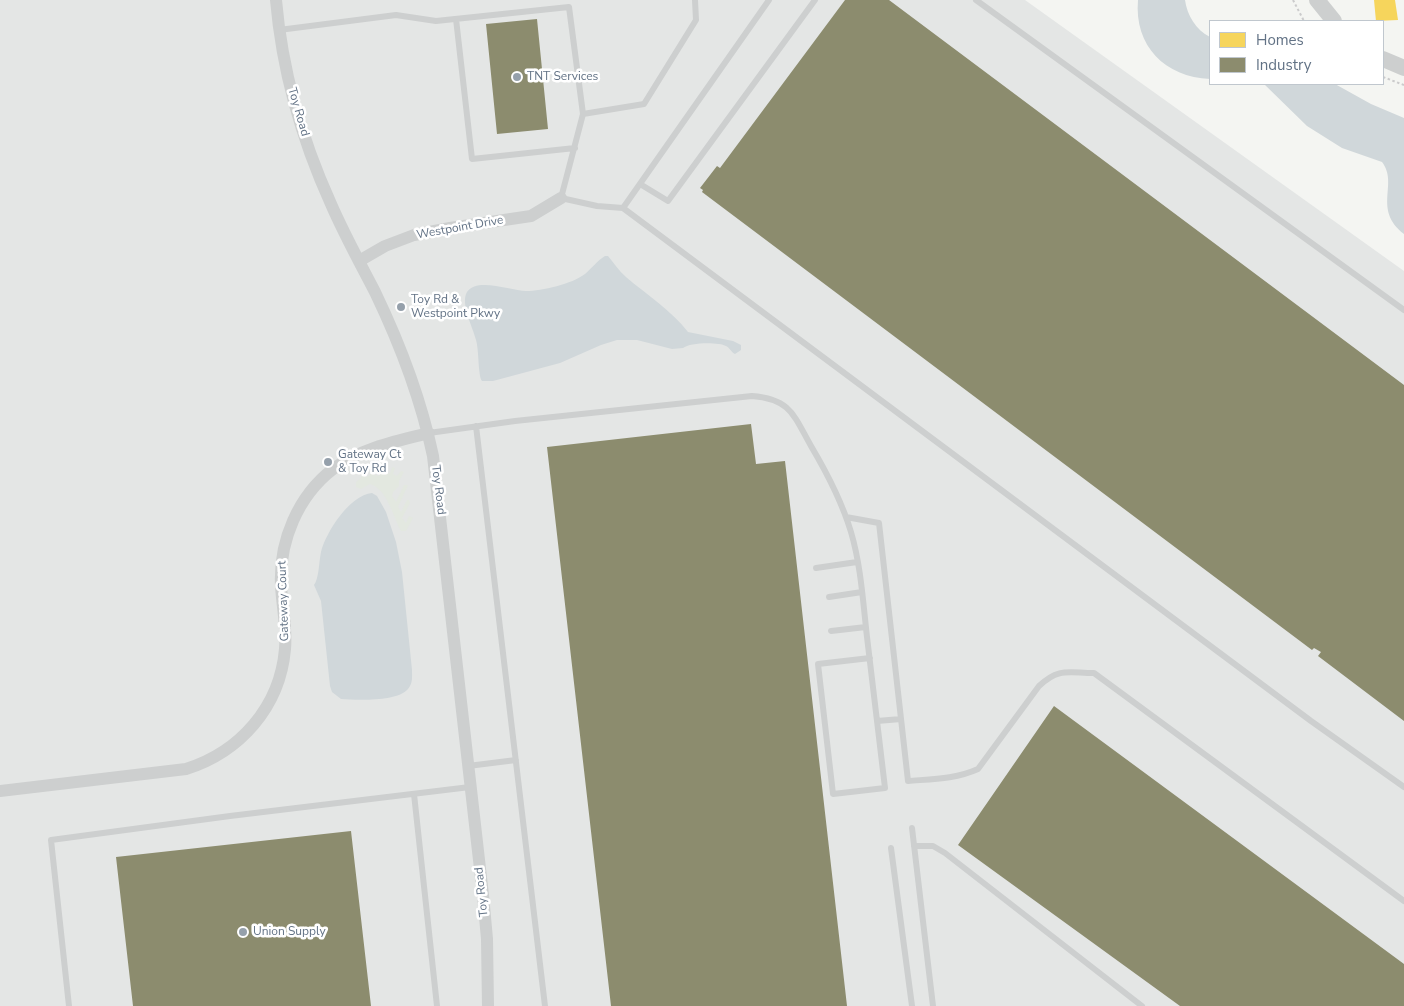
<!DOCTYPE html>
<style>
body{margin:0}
#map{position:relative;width:1404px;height:1006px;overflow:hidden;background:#f4f5f2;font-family:"Nunito Sans",sans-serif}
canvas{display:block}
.legend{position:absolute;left:1209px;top:20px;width:175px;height:65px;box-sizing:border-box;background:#fff;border:1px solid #c0c7ce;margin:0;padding:6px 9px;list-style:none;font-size:15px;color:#627285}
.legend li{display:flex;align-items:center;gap:10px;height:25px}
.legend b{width:25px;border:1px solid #c0c7ce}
</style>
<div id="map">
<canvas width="1404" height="1006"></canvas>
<ul class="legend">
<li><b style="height:14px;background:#f6d55c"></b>Homes</li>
<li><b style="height:14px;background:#8c8c6e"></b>Industry</li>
</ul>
</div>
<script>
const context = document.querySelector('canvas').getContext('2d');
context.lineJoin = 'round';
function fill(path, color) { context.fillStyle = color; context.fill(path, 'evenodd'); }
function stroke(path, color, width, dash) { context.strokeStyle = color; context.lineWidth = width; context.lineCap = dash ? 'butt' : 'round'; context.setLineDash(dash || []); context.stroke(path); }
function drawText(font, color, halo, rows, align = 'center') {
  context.font = font + ' "Nunito Sans",sans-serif'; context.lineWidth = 5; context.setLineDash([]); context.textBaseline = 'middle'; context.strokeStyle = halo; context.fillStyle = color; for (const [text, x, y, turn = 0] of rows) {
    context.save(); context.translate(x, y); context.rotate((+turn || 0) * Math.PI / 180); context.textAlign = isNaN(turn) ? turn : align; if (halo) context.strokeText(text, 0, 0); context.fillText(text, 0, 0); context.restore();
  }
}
fill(new Path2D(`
 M 0,0 L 1025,0 L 1404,271 L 1404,1006 L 0,1006 Z`), '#e4e6e5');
fill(new Path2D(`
 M 383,467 L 385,468 L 384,475 L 390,473 L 392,467 L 395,468 L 393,474 L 397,476 L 401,471 L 404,472 L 399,481 L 399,486 L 393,492 L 392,496 L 396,502 L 404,485 L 408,485 L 398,507 L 401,512 L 407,500 L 409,500 L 410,503 L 402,518 L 406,523 L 409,516 L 413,518 L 406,531 L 401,531 C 393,516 387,489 370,484 L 361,489 L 356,487 L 356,482 L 361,478 L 362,472 L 365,473 L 365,477 L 369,476 L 374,470 L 374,475 L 379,476 Z`), '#e3e8e0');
fill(new Path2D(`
 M 1138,0 L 1185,0 C 1187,15 1196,30 1210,37 L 1210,79 C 1165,77 1134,46 1138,0 Z
 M 1264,84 L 1335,84 L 1371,104 L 1404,118 L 1404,234 C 1372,209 1399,184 1382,162 L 1342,148 L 1307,126 Z
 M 605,256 L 608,256 C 614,263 619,271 626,277 C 647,295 671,310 688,332 L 733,341 L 741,345 L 741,350 L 735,354 C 731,352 730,348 726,346 C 719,342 690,342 683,348 L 672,349 L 637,340 L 617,340 L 601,345 L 560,363 L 493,381 L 482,381 C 478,376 479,349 476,340 C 473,327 460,304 467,292 C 477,277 512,291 526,291 C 542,291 572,284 585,274 C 592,268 597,261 605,256 Z
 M 372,493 L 377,496 L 386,512 L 396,542 L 402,572 L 412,670 C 412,677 413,683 408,689 C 397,702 357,700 341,699 L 332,692 L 330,686 L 321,601 L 314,585 C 319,579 319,561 321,552 C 326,532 350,495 372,493 Z`), '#d0d7da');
fill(new Path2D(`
 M 1374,0 L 1395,0 L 1398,20 L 1376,21 Z`), '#f6d55c');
fill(new Path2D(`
 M 845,0 L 889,0 L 1404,385 L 1404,721 L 1318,656 L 1321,652 L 1314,648 L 1312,650 L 702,192 L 703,190 L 700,188 L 717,166 L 720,168 Z
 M 537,19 L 548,129 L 497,134 L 486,24 Z
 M 751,424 L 756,464 L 785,461 L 847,1006 L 611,1006 L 547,447 Z
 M 1054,706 L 1404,964 L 1404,1006 L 1180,1006 L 958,845 Z
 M 351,831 L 371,1006 L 133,1006 L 116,857 Z`), '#8c8c6e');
stroke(new Path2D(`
 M 1293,0 L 1304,21
 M 1383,77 L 1404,85`), '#cbcbcc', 2, [2.5, 2.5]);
stroke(new Path2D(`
 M 976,0 L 1404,310
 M 456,19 L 472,159 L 575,148
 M 279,30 L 396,15 L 436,21 L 569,7 L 583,114 L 561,198 L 597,206 L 623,208 L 1311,721 L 1404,787
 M 583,114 L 644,104 L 696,20 L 695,0
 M 640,184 L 668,201 L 815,0
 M 623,208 L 769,0
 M 476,426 L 545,1006
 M 429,433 L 515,421 L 752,396 C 791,399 794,416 811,446 C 827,473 842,502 851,532 C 861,566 863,602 867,637 C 873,687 879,738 885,788 L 833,794 L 818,664 L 870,658
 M 846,517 L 879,523 L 908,781 C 932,779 956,779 978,769 L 1039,686 C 1059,667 1069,673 1094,673 L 1404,901
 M 816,568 L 857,562
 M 829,597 L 862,592
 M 831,631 L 866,627
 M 877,721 L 901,719
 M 468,766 L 516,760
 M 414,794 L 437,1006
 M 912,828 L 933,1006
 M 914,846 L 933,846 L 945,853 L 1142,1006
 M 891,848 L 912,1006
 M 69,1006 L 51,840 L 230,816 L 470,787`), '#cdcfcf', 6);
stroke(new Path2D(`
 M 276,0 C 282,70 302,140 331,204 C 344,234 360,263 375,292 C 400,344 421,399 433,456 L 483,895 L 487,939 L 488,1006
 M 359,261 L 385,246 L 414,235 L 450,228 L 531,216 L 561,198
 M 0,791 L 186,769 C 240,752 280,707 285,649 C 287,627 282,606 281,585 C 279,541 298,496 333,469 C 361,448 396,441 429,433`), '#cdcfcf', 12);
stroke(new Path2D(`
 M 1317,0 L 1334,21
 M 1383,59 L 1404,68`), '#cdcfcf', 16);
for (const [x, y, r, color] of [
 [517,77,5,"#95a0ab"],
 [401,307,5,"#95a0ab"],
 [328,462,5,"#95a0ab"],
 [243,932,5,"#95a0ab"]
]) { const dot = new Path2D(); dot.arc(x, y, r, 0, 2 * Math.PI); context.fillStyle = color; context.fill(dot); stroke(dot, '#fff', 2); }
drawText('12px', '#627285', '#fff', [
 ["TNT Services",527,77],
 ["Toy Rd &",411,300],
 ["Westpoint Pkwy",411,314],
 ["Gateway Ct",338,455],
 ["& Toy Rd",338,469],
 ["Union Supply",253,932]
], 'left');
drawText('12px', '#627285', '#fff', [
 ["Toy Road",298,112,74],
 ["Westpoint Drive",460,228,-10],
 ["Toy Road",438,490,83],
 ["Gateway Court",284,601,-92],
 ["Toy Road",482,892,-96]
]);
</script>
